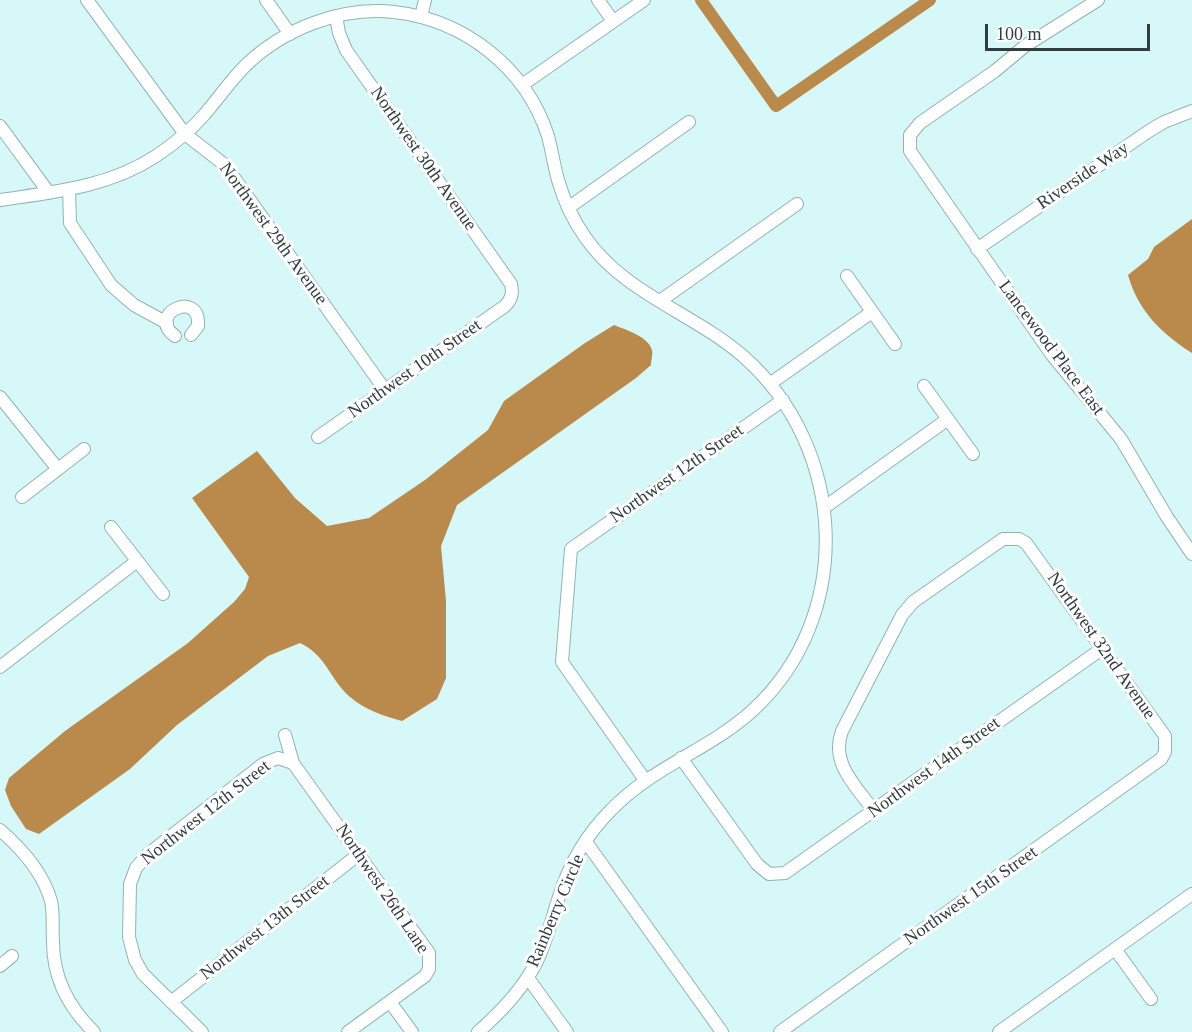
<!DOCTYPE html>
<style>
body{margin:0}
#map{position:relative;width:1192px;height:1032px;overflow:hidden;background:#d6f8f8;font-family:"Times New Roman",serif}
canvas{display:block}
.scale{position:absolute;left:985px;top:24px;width:165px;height:27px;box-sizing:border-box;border:3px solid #313e3e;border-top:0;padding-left:8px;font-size:18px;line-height:21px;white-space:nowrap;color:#313e3e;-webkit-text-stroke:4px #fff;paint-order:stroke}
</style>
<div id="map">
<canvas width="1192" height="1032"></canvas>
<div class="scale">100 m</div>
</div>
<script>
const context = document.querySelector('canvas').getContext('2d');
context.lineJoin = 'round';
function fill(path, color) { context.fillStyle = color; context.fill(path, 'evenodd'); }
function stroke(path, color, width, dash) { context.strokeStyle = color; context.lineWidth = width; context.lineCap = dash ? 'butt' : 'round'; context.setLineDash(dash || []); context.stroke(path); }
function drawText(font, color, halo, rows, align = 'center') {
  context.font = font + ' "Times New Roman",serif'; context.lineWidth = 6; context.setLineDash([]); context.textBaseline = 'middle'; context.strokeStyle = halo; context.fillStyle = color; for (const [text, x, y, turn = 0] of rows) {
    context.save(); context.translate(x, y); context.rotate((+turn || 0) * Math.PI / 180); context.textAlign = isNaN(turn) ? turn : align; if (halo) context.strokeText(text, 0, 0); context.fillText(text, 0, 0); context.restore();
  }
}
fill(new Path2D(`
 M 1192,219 L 1192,353 C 1162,334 1138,311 1128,275 L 1148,259 L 1154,247 Z
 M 614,325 C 626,330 648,336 652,350 C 653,354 651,361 651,365 L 636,378 L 457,505 L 441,546 L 446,601 L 446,678 L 437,699 L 402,721 C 384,716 365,710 350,697 C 330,680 327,656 300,643 L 268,656 L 177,725 L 130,769 L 39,834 L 26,829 L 11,806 L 5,790 L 9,778 L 65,731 L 188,643 L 234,602 L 245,589 L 249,577 L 192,498 L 257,451 L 295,498 L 327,526 L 369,518 L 425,480 L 488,430 L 504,401 L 585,343 Z`), '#ba894c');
stroke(new Path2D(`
 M 701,0 L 776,106 L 930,0`), '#ba894c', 12);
const minor = new Path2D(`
 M 87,0 L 185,134 L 225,165 L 385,390
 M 266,0 L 290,34
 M 598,0 L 613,21
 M 1098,0 L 1025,46 L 995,71 L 920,123 L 910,135 L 910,151 L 1052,355 L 1121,439 L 1167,517 L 1192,554
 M 421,17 L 425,0
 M 522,85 L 644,0
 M 0,126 L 49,193
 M 69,189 L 70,223 L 111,285 L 134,305 L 167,323
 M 0,200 C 54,192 109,187 156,156 C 174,144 190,131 204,115 C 218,99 230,81 245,66 C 283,29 341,6 394,12 C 465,20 526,68 548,136 C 552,151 554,166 558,180 C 564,201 573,220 585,237 C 624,294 694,313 744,357 C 847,448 856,616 752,711 C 709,750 652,767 611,810 C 588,833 570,863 560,894 C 552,917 547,941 536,963 C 522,990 501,1012 478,1032
 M 568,208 L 689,122
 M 977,249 L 1149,131 L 1164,122 L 1192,111
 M 847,276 L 895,344
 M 660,301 L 797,204
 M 175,336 C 145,314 201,288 198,326 L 191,335
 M 771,383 L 872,312
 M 924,386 L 973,454
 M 0,397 L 57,468
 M 318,437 L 505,306 C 512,299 513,293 511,284 L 346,50 L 339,33 L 336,16
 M 22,497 L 84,449
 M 825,507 L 948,419
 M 111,527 L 163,594
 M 0,667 L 137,561
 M 285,735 L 293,763 L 429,953 L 429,969 L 425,976 L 348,1032
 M 681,758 L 757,864 L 769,874 L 785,873 L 1103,648
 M 645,780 L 562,662 L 571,549 L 783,400
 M 0,830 C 22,849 43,872 51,901 C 54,914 52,928 53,942 C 53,978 68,1007 94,1032
 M 586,842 L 722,1032
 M 1115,949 L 1151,999
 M 0,966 L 12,956
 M 528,978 L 567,1032
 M 171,1002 L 359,854
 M 390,1002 L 412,1032
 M 202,1032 L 143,974 L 135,960 L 129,937 L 130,884 L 136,868 L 147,855 L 263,764 L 278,758 L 293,763
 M 780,1032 L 1161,759 L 1165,752 L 1165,736 L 1026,543 L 1019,539 L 1003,539 L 913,602 L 902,615 L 842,731 C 830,763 856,786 874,811
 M 999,1032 L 1192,894`);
stroke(minor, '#93b3b3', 14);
stroke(minor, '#fff', 12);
drawText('18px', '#313e3e', '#fff', [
 ["Northwest 30th Avenue",423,159,55],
 ["Riverside Way",1083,176,-34],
 ["Northwest 29th Avenue",273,234,54],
 ["Lancewood Place East",1051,348,53],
 ["Northwest 10th Street",415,369,-35],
 ["Northwest 12th Street",677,474,-35],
 ["Northwest 32nd Avenue",1101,646,55],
 ["Northwest 14th Street",934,768,-36],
 ["Northwest 12th Street",206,813,-38],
 ["Northwest 26th Lane",382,889,56],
 ["Northwest 15th Street",971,896,-35],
 ["Rainberry Circle",556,911,-67],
 ["Northwest 13th Street",265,928,-38]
]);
</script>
